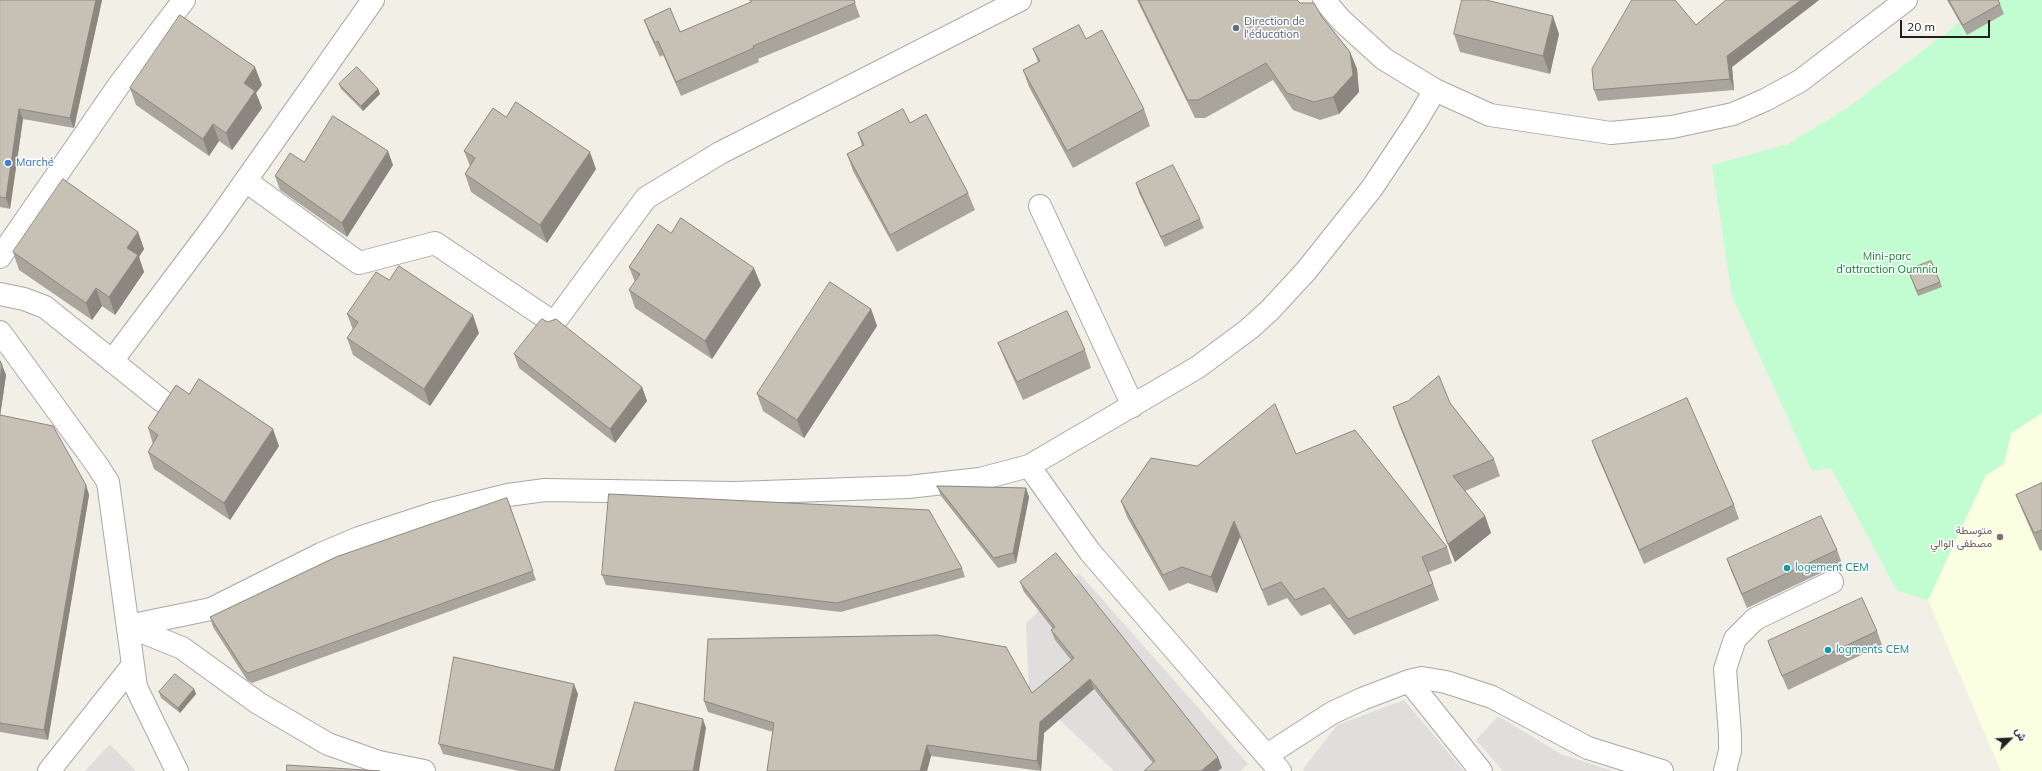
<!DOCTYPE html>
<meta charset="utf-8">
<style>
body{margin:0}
#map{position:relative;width:2042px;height:771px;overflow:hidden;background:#f2f0e6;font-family:Mulish,Vazirmatn,sans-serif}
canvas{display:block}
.north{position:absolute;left:1990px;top:719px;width:40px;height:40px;-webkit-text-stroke:3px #fff;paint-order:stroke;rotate:66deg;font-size:11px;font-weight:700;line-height:16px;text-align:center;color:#202020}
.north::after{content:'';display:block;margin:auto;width:14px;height:18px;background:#202020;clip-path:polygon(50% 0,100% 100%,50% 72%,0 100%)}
.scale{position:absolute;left:1900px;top:20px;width:90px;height:18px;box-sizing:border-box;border:2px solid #202020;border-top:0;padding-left:5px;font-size:12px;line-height:14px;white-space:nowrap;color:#202020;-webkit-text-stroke:3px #fff;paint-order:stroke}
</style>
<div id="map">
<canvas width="2042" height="771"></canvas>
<div class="north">ش</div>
<div class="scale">20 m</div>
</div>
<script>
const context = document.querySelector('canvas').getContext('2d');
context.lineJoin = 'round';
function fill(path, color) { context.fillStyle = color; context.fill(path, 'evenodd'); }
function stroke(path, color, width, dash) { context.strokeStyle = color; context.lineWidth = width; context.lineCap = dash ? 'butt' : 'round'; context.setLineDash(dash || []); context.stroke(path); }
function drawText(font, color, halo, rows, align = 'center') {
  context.font = font + ' Mulish,Vazirmatn,sans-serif'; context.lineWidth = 3; context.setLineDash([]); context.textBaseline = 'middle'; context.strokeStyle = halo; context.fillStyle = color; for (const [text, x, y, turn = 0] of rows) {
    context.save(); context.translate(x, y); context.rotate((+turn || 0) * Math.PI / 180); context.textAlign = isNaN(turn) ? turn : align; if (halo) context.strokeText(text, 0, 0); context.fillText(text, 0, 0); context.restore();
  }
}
fill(new Path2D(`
 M 1079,573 L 1248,764 L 1240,771 L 1114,771 L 1029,691 L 1026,623 Z
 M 1404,700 L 1464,771 L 1304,771 L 1303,769 L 1337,725 Z
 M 1498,716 L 1561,754 L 1613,771 L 1503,771 L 1476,740 Z
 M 110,744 L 136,771 L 85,771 Z`), '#dfdedd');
fill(new Path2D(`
 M 2042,413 L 2042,771 L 2001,771 L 1928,600 L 1986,475 L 2004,464 L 2011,433 Z`), '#faffe2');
fill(new Path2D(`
 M 1989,0 L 2042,0 L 2042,413 L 2011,433 L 2004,464 L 1986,475 L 1928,600 L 1897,591 L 1831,468 L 1812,471 L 1732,296 L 1712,165 L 1788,144 L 1850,106 Z`), '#c2fdd2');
const minor = new Path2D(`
 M 1324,0 L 1341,20 L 1384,59 L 1435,90 L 1490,115 L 1611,133 L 1672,127 L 1733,114 L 1765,100 L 1800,81 L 1906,0
 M 246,181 L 359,263 L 435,243 L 554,323 L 646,198 L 720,153 L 1020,0
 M 1040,206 L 1133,406
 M 0,257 L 119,85 L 184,0
 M 0,294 L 24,299 L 45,307 L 162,401
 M 0,332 L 97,465 L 108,482 L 136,687 L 177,771
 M 112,361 L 215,224 L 373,0
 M 1029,466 L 1090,552 L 1280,771
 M 128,626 L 211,609 L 321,554 L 359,538 L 435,513 L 508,495 L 545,490 L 735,493 L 908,487 L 980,479 L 1029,466 L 1198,367 L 1249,329 L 1270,310 L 1306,271 L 1372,188 L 1416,122 L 1435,90
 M 128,626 L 182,648 L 258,703 L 328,744 L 379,762 L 424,771
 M 1409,681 L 1481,771
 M 1267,755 L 1332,713 L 1362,699 L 1409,681 L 1422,678 L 1446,682 L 1492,697 L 1588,748 L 1662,771
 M 49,771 L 133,665
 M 1725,771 L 1730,751 L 1730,735 L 1725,669 L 1735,639 L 1755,619 L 1832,582`);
stroke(minor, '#a7a7a7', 24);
stroke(minor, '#fff', 22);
fill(new Path2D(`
 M 0,0 L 102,0 L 74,128 L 23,119 L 10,209 L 0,207 Z
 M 854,0 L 860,17 L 758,59 L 759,62 L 681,96 L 663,55 L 660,57 L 649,33 L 644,20 L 680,32 Z
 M 1137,0 L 1297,0 L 1300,3 L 1322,17 L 1350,52 L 1357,69 L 1359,92 L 1339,114 L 1320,120 L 1293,110 L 1273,80 L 1205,118 L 1195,118 Z
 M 1726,0 L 1819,0 L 1732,67 L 1734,90 L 1598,101 L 1594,90 L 1696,25 Z
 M 1947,0 L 1998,0 L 2000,4 L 2004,14 L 1967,35 Z
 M 1454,34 L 1559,34 L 1550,74 L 1460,52 Z
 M 1033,49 L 1144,109 L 1150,126 L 1073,168 L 1029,87 L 1023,70 L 1038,62 Z
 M 339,84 L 378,89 L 380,94 L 363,111 L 341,89 Z
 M 262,85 L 256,93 L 262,108 L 232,150 L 219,141 L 209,156 L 136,105 L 130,88 Z
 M 506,117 L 596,169 L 547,243 L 471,192 L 465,174 L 470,166 L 464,151 Z
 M 910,123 L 968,193 L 975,210 L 897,252 L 853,171 L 847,154 L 862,146 L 858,133 Z
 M 304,162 L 393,165 L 347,237 L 280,190 L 275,176 Z
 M 1136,183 L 1200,219 L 1204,228 L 1165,247 L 1139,193 Z
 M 138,232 L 144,249 L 139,257 L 144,272 L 115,315 L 102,306 L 92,320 L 19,270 L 13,252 Z
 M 671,233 L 761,285 L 712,359 L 635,308 L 629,290 L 635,282 L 629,267 Z
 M 1908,270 L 1940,282 L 1942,287 L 1918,296 Z
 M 389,280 L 479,333 L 430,406 L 353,355 L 347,338 L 353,330 L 347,314 Z
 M 871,309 L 877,326 L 804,438 L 763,411 L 757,394 Z
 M 998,343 L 1085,350 L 1091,368 L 1023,400 L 1005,360 Z
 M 514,354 L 642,387 L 647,401 L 615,443 L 519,368 Z
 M 0,361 L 6,375 L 0,415 L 86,485 L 89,495 L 48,740 L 0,732 Z
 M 189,394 L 279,446 L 230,520 L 154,469 L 148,452 L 153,444 L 148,428 Z
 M 1450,403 L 1494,459 L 1500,476 L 1465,491 L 1485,516 L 1491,533 L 1455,562 L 1399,425 L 1393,407 Z
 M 1592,441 L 1734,505 L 1739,519 L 1644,564 L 1597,455 Z
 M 1296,454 L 1447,547 L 1452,563 L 1429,572 L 1439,600 L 1354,635 L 1330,604 L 1301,616 L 1287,598 L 1268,606 L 1240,537 L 1217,593 L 1188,583 L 1169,591 L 1127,517 L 1121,501 L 1197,466 Z
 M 2042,483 L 2042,550 L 2040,551 L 2023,512 L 2016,495 Z
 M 937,486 L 1026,488 L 1029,497 L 1016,563 L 998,568 L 941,496 Z
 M 507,498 L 536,580 L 252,683 L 247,680 L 213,627 L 210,617 Z
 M 1837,550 L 1842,563 L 1747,608 L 1732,573 L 1727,559 Z
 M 962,568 L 965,577 L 841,612 L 606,585 L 602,575 Z
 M 1020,582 L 1222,768 L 1153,763 L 1094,689 L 1044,733 L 1041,771 L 931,756 L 927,771 L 767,771 L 773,732 L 708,712 L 704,701 L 1032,693 L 1071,660 L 1055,640 L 1051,630 L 1053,629 L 1024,592 Z
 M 1877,631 L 1882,645 L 1788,690 L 1773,655 L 1768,641 Z
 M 194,689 L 196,694 L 180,713 L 161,698 L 159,692 Z
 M 578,694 L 560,771 L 519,771 L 443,754 L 439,744 Z`), '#aaa59c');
fill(new Path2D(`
 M 96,0 L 102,0 L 74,128 L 70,118 Z
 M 1801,0 L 1819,0 L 1732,67 L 1734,90 L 1730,79 L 1727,56 Z
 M 1553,16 L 1559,34 L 1550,74 L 1543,56 Z
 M 1350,52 L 1357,69 L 1359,92 L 1339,114 L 1333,97 Z
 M 255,67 L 262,85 L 256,93 L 262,108 L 232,150 L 226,133 L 244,83 Z
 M 378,89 L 380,94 L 363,111 L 361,106 Z
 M 19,109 L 23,119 L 10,209 L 6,198 Z
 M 213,124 L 219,141 L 209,156 L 203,139 Z
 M 388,151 L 393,165 L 347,237 L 342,223 Z
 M 590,152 L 596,169 L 547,243 L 540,225 Z
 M 138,232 L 144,249 L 139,257 L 144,272 L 115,315 L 109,297 L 127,248 Z
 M 754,268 L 761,285 L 712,359 L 705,341 Z
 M 96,288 L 102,306 L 92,320 L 86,303 Z
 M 871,309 L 877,326 L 804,438 L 797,420 Z
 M 473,315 L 479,333 L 430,406 L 424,389 Z
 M 2,365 L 6,375 L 0,417 L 0,382 Z
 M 642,387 L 647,401 L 615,443 L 610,429 Z
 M 273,429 L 279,446 L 230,520 L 224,503 Z
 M 86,485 L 89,495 L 48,740 L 44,730 Z
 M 1026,488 L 1029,497 L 1016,563 L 1013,553 Z
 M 1485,516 L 1491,533 L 1455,562 L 1448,544 Z
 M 1234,521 L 1240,537 L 1217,593 L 1211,577 Z
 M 1090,679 L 1094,689 L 1044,733 L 1041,771 L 1037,761 L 1040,722 Z
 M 574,684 L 578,694 L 560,771 L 555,771 L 554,770 Z
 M 194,689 L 196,694 L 180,713 L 178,708 Z
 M 703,719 L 706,728 L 699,771 L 693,771 Z
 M 927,745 L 931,756 L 927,771 L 920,771 Z
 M 1218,757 L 1222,768 L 1218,771 L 1201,771 Z`), '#8b867f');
const building = new Path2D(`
 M 0,0 L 96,0 L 70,118 L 19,109 L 6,198 L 0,197 Z
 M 750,0 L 854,0 L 855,3 L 753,46 L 754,48 L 676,82 L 658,41 L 655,43 L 644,20 L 670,8 L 680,32 L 751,2 Z
 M 1139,0 L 1297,0 L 1300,3 L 1314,3 L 1322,17 L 1350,52 L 1353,75 L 1333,97 L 1314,102 L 1287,93 L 1266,63 L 1198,100 L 1188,100 Z
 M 1462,0 L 1486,0 L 1553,16 L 1543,56 L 1454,34 Z
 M 1632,0 L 1675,0 L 1696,25 L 1726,0 L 1801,0 L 1727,56 L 1730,79 L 1594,90 L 1592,69 Z
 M 1949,0 L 1998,0 L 2000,4 L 1963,25 Z
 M 180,15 L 255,67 L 244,83 L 255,91 L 226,133 L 213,124 L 203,139 L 130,88 Z
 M 1079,25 L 1086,39 L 1102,30 L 1144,109 L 1067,151 L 1023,70 L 1040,61 L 1033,49 Z
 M 357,67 L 378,89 L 361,106 L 339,84 Z
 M 516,102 L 590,152 L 540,225 L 465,174 L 475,158 L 464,151 L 493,108 L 506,117 Z
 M 903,109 L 910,123 L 926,114 L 968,193 L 890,235 L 847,154 L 864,145 L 858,133 Z
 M 333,116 L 388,151 L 342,223 L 275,176 L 290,153 L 304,162 Z
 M 1173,165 L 1200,219 L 1161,237 L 1136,183 Z
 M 63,179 L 138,232 L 127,248 L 138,255 L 109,297 L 96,288 L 86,303 L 13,252 Z
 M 681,218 L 754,268 L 705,341 L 629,290 L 640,274 L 629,267 L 658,224 L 671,233 Z
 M 1931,261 L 1940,282 L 1917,291 L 1908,270 Z
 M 399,266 L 473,315 L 424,389 L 347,338 L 358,322 L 347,314 L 376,272 L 389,280 Z
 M 830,282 L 871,309 L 797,420 L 757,394 Z
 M 1067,311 L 1085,350 L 1017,382 L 998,343 Z
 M 542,319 L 548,322 L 556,319 L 642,387 L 610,429 L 514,354 Z
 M 0,361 L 2,365 L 0,382 Z
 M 1439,376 L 1450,403 L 1494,459 L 1453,476 L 1485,516 L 1448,544 L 1393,407 L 1408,401 Z
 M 199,379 L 273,429 L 224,503 L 148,452 L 158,435 L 148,428 L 176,385 L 189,394 Z
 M 1687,398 L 1734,505 L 1639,550 L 1592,441 Z
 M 1275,404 L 1296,454 L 1355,430 L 1447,547 L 1422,557 L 1433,584 L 1348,619 L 1324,588 L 1295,600 L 1281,582 L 1262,590 L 1234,521 L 1211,577 L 1182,567 L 1163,575 L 1121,501 L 1151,458 L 1197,466 Z
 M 0,415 L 53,426 L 86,485 L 44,730 L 0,723 Z
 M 2042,483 L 2042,530 L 2034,533 L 2016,495 Z
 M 937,486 L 942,486 L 1026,488 L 1013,553 L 994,558 Z
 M 609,494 L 929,510 L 962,568 L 837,603 L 602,575 Z
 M 507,498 L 533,571 L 248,673 L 244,670 L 210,617 L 336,557 Z
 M 1821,516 L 1837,550 L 1742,594 L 1727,559 Z
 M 1056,553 L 1218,757 L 1201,771 L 1144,771 L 1155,761 L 1090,679 L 1040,722 L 1037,761 L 927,745 L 920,771 L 767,771 L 774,723 L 704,701 L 708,639 L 937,635 L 1006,647 L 1032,693 L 1074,658 L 1051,630 L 1055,627 L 1020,582 Z
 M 1862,598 L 1877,631 L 1782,676 L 1768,641 Z
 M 454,657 L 574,684 L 554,770 L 439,744 Z
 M 175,674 L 194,689 L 178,708 L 159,692 Z
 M 635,702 L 703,719 L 693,771 L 615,771 Z
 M 287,765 L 380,771 L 287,771 Z`);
fill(building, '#c6c0b5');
stroke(building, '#8b867f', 1);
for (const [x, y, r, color] of [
 [1236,28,4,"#5c6f8a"],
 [8,163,4,"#3f7fe0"],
 [2000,537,4,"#8d6e63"],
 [1787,568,4,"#0f9aa8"],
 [1828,650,4,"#0f9aa8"]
]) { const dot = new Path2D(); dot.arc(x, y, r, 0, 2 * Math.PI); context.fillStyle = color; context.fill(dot); stroke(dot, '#fff', 1.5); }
drawText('11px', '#4e5e75', '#fff', [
 ["Direction de",1244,22],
 ["l'éducation",1244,35]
], 'left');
drawText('11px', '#366cbe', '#fff', [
 ["Marché",16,163]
], 'left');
drawText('11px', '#048928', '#fff', [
 ["Mini-parc",1887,257],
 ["d’attraction Oumnia",1887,270]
]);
drawText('11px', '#785e54', '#fff', [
 ["متوسطة",1992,531],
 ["مصطفى الوالي",1992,544]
], 'right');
drawText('11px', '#0d838f', '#fff', [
 ["logement CEM",1795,568],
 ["logments CEM",1836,650]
], 'left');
</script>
